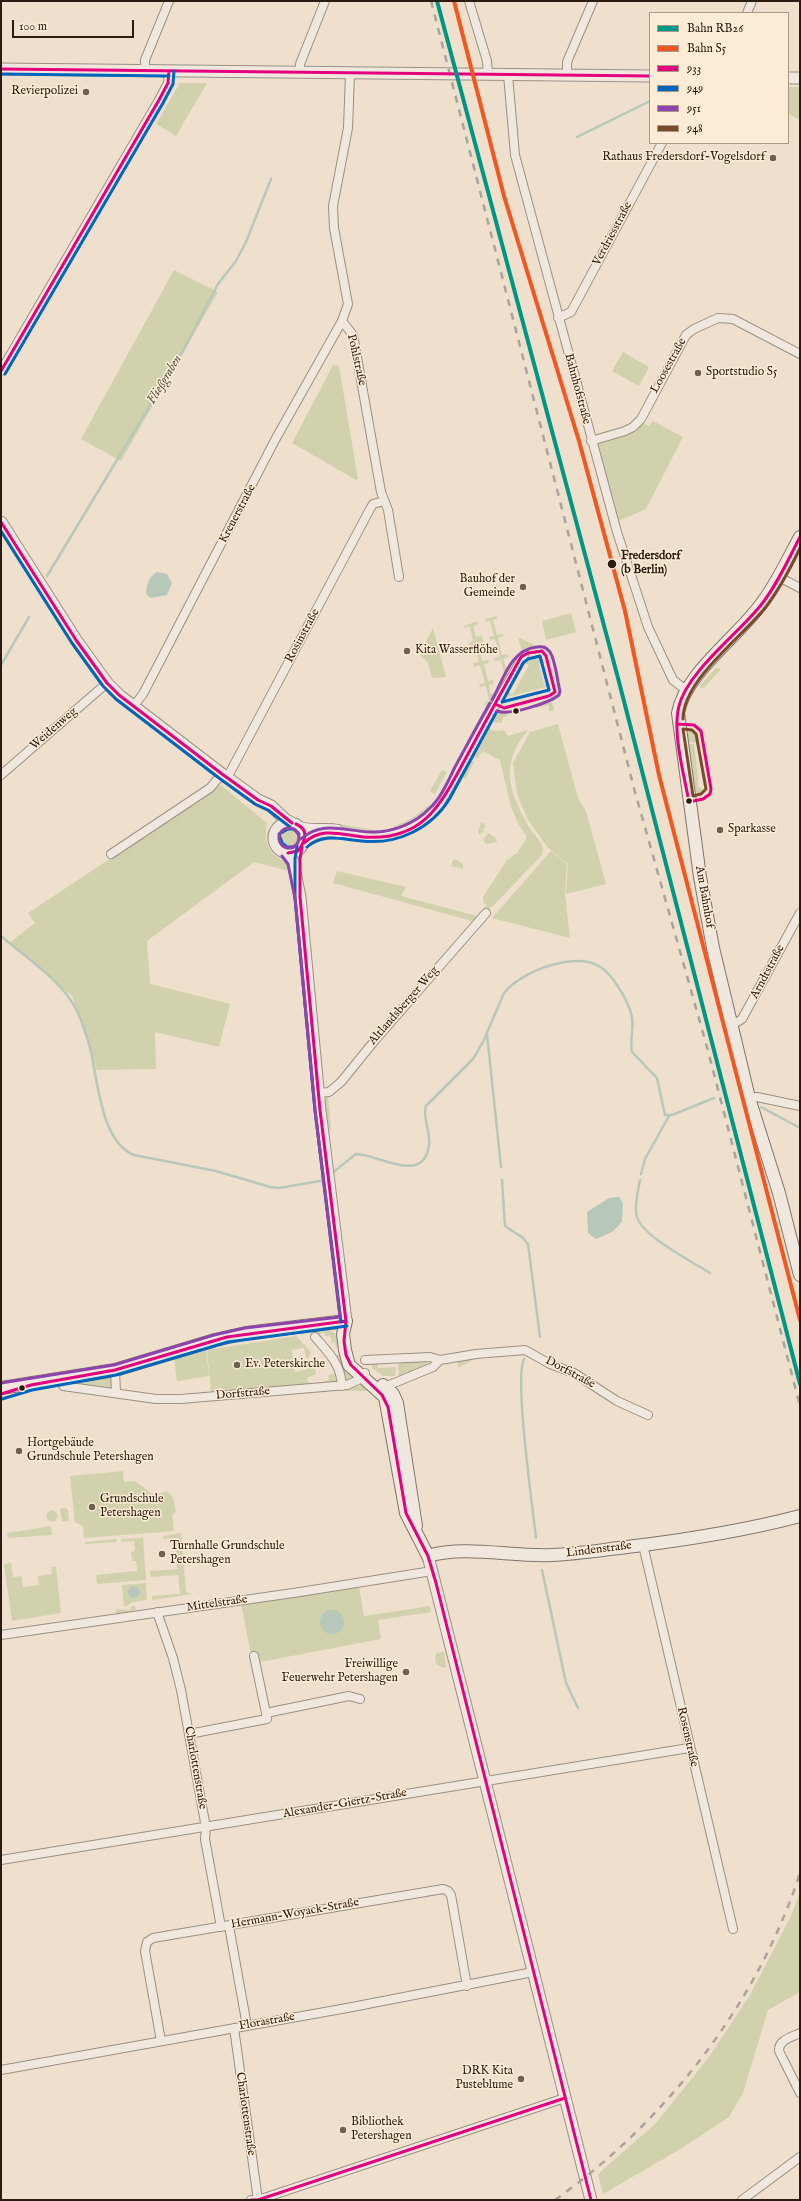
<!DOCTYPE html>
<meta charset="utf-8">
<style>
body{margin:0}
#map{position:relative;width:801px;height:2201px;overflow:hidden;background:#eee0cc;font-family:"IM FELL English",serif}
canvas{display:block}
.frame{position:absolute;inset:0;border:2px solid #2c1b12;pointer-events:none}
.legend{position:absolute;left:649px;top:12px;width:140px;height:132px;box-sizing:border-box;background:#fdecd5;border:1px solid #a99887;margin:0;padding:5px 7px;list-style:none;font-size:12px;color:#2c1b12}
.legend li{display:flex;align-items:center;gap:8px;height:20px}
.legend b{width:20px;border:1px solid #a99887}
.scale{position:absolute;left:12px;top:20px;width:122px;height:18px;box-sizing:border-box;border:2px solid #2c1b12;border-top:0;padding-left:5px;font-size:12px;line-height:14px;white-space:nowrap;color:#2c1b12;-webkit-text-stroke:3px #fdecd5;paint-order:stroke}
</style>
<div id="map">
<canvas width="801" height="2201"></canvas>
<div class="frame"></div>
<ul class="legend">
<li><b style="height:5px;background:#009686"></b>Bahn RB26</li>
<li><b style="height:5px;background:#f25721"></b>Bahn S5</li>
<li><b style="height:5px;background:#e5007d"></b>933</li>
<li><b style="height:5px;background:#0065bd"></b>949</li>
<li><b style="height:5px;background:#8e44ad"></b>951</li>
<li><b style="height:5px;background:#7a4b2a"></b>948</li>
</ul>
<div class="scale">100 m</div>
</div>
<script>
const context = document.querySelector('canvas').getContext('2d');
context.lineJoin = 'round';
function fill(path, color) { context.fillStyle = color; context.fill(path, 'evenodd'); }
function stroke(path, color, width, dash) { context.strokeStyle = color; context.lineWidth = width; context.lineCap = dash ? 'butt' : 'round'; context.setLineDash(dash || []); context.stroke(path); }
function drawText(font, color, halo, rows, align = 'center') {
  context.font = font + ' "IM FELL English",serif'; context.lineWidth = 3; context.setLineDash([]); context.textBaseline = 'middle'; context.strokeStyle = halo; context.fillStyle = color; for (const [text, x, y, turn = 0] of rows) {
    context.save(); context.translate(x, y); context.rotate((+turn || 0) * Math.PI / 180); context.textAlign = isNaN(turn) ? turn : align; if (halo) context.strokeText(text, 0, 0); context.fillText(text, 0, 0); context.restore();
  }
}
fill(new Path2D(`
 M 180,83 L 207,83 L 176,136 L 156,124 Z
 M 788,87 L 800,87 L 800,120 L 788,114 Z
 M 174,270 L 218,292 L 121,461 L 81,439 Z
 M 623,352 L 649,367 L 639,386 L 612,371 Z
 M 333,365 L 339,366 L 358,479 L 356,480 L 292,443 Z
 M 653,421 L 683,437 L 646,509 L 616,522 L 596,443 L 643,423 L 649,426 Z
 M 571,613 L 576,632 L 546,640 L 542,621 Z
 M 496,616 L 498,618 L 493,620 L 497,635 L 503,634 L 503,636 L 498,638 L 502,655 L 508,654 L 509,657 L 503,659 L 506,668 L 511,667 L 504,681 L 502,682 L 500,679 L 505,678 L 501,660 L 495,661 L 494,658 L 500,656 L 495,639 L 490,640 L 489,637 L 494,636 L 490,621 L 485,622 L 486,619 Z
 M 477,621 L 478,624 L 473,626 L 476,637 L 482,636 L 483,642 L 478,644 L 482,661 L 488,660 L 489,663 L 484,664 L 488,681 L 493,680 L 494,684 L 489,685 L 490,694 L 495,693 L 488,705 L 485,706 L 484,702 L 489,701 L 486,686 L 480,687 L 479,684 L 485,683 L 480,665 L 474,667 L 473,663 L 479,662 L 475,645 L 469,646 L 468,643 L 473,641 L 470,626 L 464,628 L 464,626 Z
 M 433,628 L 446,677 L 432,678 L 428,663 L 419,654 Z
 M 518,637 L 536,646 L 536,648 L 522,651 Z
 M 535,656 L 543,659 L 545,663 L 539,664 L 544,685 L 550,684 L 549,686 L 504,698 L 507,691 L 513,694 L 529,665 L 523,662 Z
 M 716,668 L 721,669 L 703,689 L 699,686 Z
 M 552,702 L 554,708 L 553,711 L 549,711 L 549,705 L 536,708 L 535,706 Z
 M 503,712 L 507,712 L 508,716 L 503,717 L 502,723 L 491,722 L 495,715 Z
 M 558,724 L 578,798 L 586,811 L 606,884 L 566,894 L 568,864 L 548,848 L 528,820 L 517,795 L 513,763 L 530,732 Z
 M 487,728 L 495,731 L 504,730 L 508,736 L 528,730 C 499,765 509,791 529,827 C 533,834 541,840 543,848 L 542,855 L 493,906 L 472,921 L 333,883 L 337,871 L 406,887 L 401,896 L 477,916 L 487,904 L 484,904 L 483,897 L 507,860 L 517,853 L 526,839 L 526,835 L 519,825 L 511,807 L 500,760 L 483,751 L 477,759 L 472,756 Z
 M 692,730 L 698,733 L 700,743 L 688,742 L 687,732 Z
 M 469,739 L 471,742 L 454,772 L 451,771 Z
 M 689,744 L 694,744 L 698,777 L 698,787 L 703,789 L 700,794 L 696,793 Z
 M 471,760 L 474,762 L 465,779 L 460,776 L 468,761 Z
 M 442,770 L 447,772 L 435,794 L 430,791 Z
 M 221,785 L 267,823 C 264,842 267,855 287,862 L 289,871 L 254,862 L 147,941 L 150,984 L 230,1004 L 219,1047 L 155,1032 L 156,1069 L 97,1070 L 72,996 L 9,943 L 35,923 L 28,913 Z
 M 429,805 L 430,809 L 413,822 L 394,830 L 393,827 L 412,818 Z
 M 481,822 L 486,825 L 483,830 L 496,838 L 497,842 L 486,844 L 483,839 L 488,834 L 484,831 L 480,835 L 478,832 Z
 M 326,824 L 339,824 L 374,830 C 368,838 335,826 326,824 Z
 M 273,825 L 272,843 L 286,860 C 275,855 258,836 273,825 Z
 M281 837a9 9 0 1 1 18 0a9 9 0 1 1-18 0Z
 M 551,851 L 567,864 L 565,894 L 570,938 L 492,918 Z
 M 454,859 L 463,864 L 463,869 L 451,866 Z
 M 328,1096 L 331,1130 L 329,1131 L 324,1101 Z
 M 308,1329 C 339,1328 336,1332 344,1360 L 339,1361 L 335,1357 L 340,1353 L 334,1342 L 330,1344 L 332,1340 L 329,1335 L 327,1337 L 323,1332 L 318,1336 Z
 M 296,1336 L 311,1352 L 309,1357 L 306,1358 L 304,1348 L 292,1350 L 295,1372 L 308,1369 L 307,1362 L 311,1361 L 314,1365 L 316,1374 L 307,1378 L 309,1384 L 211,1392 L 207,1350 Z
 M 206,1350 L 209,1376 L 177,1381 L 174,1359 Z
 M 473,1357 L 474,1359 L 458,1368 L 457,1360 Z
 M 426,1360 L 428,1365 L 399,1377 L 398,1365 L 401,1361 Z
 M 378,1361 L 378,1368 L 396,1367 L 395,1376 L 383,1376 L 372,1368 L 371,1362 Z
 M 345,1362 L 352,1372 L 351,1380 L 347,1382 L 341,1364 Z
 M 336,1374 L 337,1374 L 338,1383 L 310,1385 L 329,1380 L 328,1375 Z
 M 109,1376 L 112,1378 L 112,1386 L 110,1390 L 72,1383 Z
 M 366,1384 L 370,1391 L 344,1391 L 344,1389 Z
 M 123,1471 L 124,1482 L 135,1481 L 152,1494 L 168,1492 L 173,1497 L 176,1512 L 172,1515 L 174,1531 L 84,1538 L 83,1526 L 75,1522 L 70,1476 Z
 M 65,1508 L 68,1510 L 69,1521 L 62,1521 L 60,1509 Z
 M46.5 1516a5.5 5.5 0 1 1 11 0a5.5 5.5 0 1 1-11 0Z
 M 51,1526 L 52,1535 L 8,1538 L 7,1533 Z
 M 181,1533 L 186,1592 L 192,1594 L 152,1600 L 152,1596 L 180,1594 L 178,1575 L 150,1577 L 150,1571 L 177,1569 L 175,1538 L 164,1539 L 163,1536 Z
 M 143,1538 L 146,1580 L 97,1584 L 96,1575 L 137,1571 L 136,1561 L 132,1561 L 131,1552 L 135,1551 L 134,1541 L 122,1542 L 121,1539 Z
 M 117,1539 L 116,1542 L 85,1544 L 85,1542 Z
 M 11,1563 L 13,1577 L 22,1576 L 23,1587 L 39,1585 L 38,1576 L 52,1574 L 51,1567 L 56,1567 L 61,1613 L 12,1621 L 4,1564 Z
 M 146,1583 L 147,1600 L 133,1602 L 124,1607 L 122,1585 Z
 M 359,1587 L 364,1616 L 430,1606 L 431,1612 L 378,1620 L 381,1639 L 260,1662 L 258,1654 L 251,1654 L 241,1604 Z
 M 132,1606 L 135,1606 L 136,1610 L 116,1614 L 116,1609 L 130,1610 Z
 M 444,1652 L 446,1667 L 444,1668 L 436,1664 L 435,1657 L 437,1653 Z
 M 800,1892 L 800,1992 L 768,2010 L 743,2093 L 729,2117 L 679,2150 L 603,2194 L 598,2174 L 656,2123 L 709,2057 L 750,1995 L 791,1916 Z`), '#d2d1ad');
fill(new Path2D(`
 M 157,572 L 167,574 L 172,583 L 167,595 L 151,598 L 146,594 C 147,584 148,577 157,572 Z
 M 619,1197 L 623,1203 L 622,1222 L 612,1232 L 596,1239 L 588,1233 L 587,1212 L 609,1198 Z
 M128 1592a6 6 0 1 1 12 0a6 6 0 1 1-12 0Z
 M320 1622a12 12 0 1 1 24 0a12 12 0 1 1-24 0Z`), '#b7c8ba');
stroke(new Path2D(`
 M 577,137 L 650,101
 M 47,576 L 184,349 L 218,284 L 236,261 L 246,242 L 271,179
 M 1,665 L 29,617
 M 1,936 C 25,957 64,982 77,1011 C 82,1022 87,1036 90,1048 C 98,1079 100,1141 134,1155 L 216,1171 L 270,1187 L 279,1188 L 320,1181 L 325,1178
 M 487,1034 L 501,1167
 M 761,1107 L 800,1128
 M 331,1174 L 356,1154 C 378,1154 424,1186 429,1145 C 431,1132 422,1118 426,1106 L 473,1059 L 483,1042 L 504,993 C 520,972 574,951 599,966 C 612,974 625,996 630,1010 C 636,1024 629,1038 632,1052 L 657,1078 L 665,1115 L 672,1115 L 714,1098
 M 641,1174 L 645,1159 L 669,1116
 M 502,1180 L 505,1226 L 523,1238 L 528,1244 L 540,1337
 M 640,1180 C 638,1191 634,1206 637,1217 C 643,1237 693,1262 710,1273
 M 524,1359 C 514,1378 533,1509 536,1538
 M 542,1570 L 566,1683 L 578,1708`), '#b7c8ba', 2.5);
const minor = new Path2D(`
 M 469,1 L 487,61 L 488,74
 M 747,13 L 752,1
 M 145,70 L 145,60 L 169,1
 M 300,73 L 300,64 L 325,1
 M 350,73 L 348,128 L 333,206 L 334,228 L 348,304 L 342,321 L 353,335 L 381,492 L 388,510 L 399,577
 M 508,75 L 515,155 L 617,532 L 648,627 L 673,680 L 686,690
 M 567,76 L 567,62 L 593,1
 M 558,318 L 571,312 L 662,143
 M 1,371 L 159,100 L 168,83 L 169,71
 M 591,441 L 625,431 L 633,427 L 641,419 L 686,335 L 694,329 L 718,318 L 733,319 L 800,354
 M 779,577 L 800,588
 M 133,707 L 143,694 L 275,440 L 342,321
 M 1,775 L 107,683
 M 227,778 L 370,509 L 373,504 L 384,501
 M 297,825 C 311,831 324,826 338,829
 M 304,843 C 319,825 349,835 368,837 C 395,840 425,823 440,803 L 524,655
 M 111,854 L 210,788 L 222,774
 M 731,1026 L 742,1019 L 800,913
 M 319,1093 L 329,1092 L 341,1082 L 376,1039 L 486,913
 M 749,1098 L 757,1097 L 800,1106
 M 315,1337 C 328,1352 341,1364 342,1386
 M 365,1360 L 430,1357 L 440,1360 L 476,1354 L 525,1350 L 550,1364 L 574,1373 L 617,1401 L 648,1415
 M 115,1370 L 116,1393
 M 61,1380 L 63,1386 L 156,1399 L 181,1399 L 347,1385 L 358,1380 L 365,1373
 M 382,1388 L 433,1367 L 440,1360
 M 643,1545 L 733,1929
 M 157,1612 L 173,1658 L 181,1690 L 206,1828 L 205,1839 L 221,1927
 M 1,1635 L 300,1592 L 432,1571
 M 254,1656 L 266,1713
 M 189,1734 L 267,1719 L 266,1713 L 349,1696 L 360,1699
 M 1,1860 L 689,1748
 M 229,1926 L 247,2026
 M 234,2028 L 258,2200
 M 800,2033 C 792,2037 778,2040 779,2051 L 800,2093
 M 161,2041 L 145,1951 L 147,1942 L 153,1938 L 443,1889 L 448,1891 L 451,1895 L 467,1986
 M 1,2070 L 347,2008 L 533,1972
 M 251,2200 L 258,2200 L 565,2098
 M 742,2200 L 800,2157`);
const tertiary = new Path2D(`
 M 1,69 L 650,76
 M 788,78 L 800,78
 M 1,522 L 76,640 L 107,683 L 119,695 L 222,774 L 258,800 L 271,806 L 286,820 L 292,823
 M274 838a15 15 0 1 1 30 0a15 15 0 1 1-30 0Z
 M 286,853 L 293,862 L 300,897 L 320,1110 L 346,1321
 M 428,1556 L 591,2200`);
const secondary = new Path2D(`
 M 800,537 C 788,559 777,583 762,603 C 738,637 685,673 678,713 L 700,877 L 713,948 L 749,1098 L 779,1193 L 800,1275
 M 346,1321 L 343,1334 L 345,1350 L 349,1365 L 385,1397 L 406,1513 L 428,1556 C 465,1545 512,1557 552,1555 C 577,1554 602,1550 627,1547 C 685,1540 743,1531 800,1516
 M 383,1385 L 393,1394 L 397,1403 L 416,1526
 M 1,1388 L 115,1370 L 215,1340 L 246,1333 L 346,1321`);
stroke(minor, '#9a9083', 10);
stroke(tertiary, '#9a9083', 13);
stroke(secondary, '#7f756a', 14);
stroke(minor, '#f0e8df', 8);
stroke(tertiary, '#f0e8df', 11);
stroke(secondary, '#f0e8df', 12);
stroke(new Path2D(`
 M 431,1 L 635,792 L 707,1047 L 800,1406
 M 555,2200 C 666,2121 758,2003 800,1873`), '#aaa39b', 2.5, [7, 7]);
stroke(new Path2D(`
 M 1,69 L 650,76
 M 1,371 L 159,100 L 168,83 L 169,71
 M 1,522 L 76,640 L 107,683 L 119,695 L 222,774 L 258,800 L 271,806 L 292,823
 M 542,651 L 546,656 L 555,692 L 549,696 L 504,708 L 495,704 L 521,657 L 528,653 Z
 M 678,724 L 694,725 L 701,731 L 711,789 L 710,794 L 703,799 L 689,802 C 684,774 672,733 679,706 C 687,672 739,633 761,605 C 777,585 788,560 800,537
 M 304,843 C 322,826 342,835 364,837 C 421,841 439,808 462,765 C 473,745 484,724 495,704
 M 302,847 L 300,859 L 300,897 L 320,1110 L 346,1321 L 344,1341 L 346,1355 L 351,1365 L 382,1395 L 388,1407 L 406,1513 L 428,1556 L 436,1583 L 591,2200
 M 288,853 L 298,851 C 305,841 310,830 296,824
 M 1,1394 L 31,1385 L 115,1370 L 227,1337 L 346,1321
 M 251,2200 L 258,2200 L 565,2098`), '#e5007d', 3);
stroke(new Path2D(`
 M 1,74 L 169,76
 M 5,374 L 163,103 L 173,84 L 174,71
 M 1,531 L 72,643 L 103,686 L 116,699 L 219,778 L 255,804 L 268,810 L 290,827
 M 540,656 L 549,690 L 502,702 L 523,663 L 528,659 Z
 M 297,846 L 295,859 L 295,897 L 315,1110 L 341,1322
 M 293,847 L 287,847 L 282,843 L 279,834 L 288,829 L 294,829 L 299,834
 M 307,847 C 324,832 343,840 362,841 C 398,845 432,828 450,798 L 497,711
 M 2,1399 L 32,1390 L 116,1375 L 228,1342 L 347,1326`), '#0065bd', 3);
stroke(new Path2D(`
 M 492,700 C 504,679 510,650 537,647 C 543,646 546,647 550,652 C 556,662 557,680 560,691 L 559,695 C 549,703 509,716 497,711
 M279 838a10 10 0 1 1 20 0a10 10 0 1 1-20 0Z
 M 301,839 C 322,820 344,831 370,832 C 391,833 415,824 430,808 C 442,797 448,781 455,767 C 467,745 478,724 490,703
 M 1,1383 L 114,1365 L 214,1335 L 245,1328 L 340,1317 L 315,1110 L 295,898 L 288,864 L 282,856`), '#8e44ad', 3);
stroke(new Path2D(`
 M 683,719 C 683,680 741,638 765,608 C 779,590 790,569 800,548
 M 683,729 L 692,730 L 696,734 L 706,789 L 701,794 L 693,796 Z`), '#7a4b2a', 3);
stroke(new Path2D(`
 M 437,1 L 618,678 L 800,1384`), '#009686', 4);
stroke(new Path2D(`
 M 454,1 L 504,196 L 579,441 L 625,611 L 659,775 L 800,1320`), '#f25721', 4);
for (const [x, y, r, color] of [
 [86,92,4,"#706053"],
 [773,158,4,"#706053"],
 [698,373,4,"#706053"],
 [612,564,5,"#2c1b12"],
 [523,587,4,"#706053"],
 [407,651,4,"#706053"],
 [516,711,3.5,"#2c1b12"],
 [689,801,3.5,"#2c1b12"],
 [720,830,4,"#706053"],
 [237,1365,4,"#706053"],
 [22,1388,3.5,"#2c1b12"],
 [19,1451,4,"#706053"],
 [92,1507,4,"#706053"],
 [162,1554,4,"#706053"],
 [406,1672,4,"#706053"],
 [521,2079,4,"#706053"],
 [343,2130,4,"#706053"]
]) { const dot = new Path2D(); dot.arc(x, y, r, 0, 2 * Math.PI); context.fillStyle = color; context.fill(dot); stroke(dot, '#fdecd5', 1.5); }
drawText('12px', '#2c1b12', '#fdecd5', [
 ["Revierpolizei",78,92,"right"],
 ["Rathaus Fredersdorf-Vogelsdorf",765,158,"right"],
 ["Sportstudio S5",706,373],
 ["Bauhof der",515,580,"right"],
 ["Gemeinde",515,594,"right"],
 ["Kita Wasserflöhe",415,651],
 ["Sparkasse",728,830],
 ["Ev. Peterskirche",245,1365],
 ["Hortgebäude",27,1444],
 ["Grundschule Petershagen",27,1458],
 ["Grundschule",100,1500],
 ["Petershagen",100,1514],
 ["Turnhalle Grundschule",170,1547],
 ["Petershagen",170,1561],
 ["Freiwillige",398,1665,"right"],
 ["Feuerwehr Petershagen",398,1679,"right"],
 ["DRK Kita",513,2072,"right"],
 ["Pusteblume",513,2086,"right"],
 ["Bibliothek",351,2123],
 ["Petershagen",351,2137]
], 'left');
drawText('12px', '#2c1b12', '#fdecd5', [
 ["Verdriesstraße",613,234,-62],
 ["Pohlstraße",356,360,77],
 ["Loosestraße",669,366,-61],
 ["Bahnhofstraße",577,389,75],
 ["Kreuerstraße",238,514,-62],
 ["Rosinstraße",303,636,-62],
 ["Weidenweg",54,729,-41],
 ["Am Bahnhof",704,897,80],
 ["Arndtstraße",768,972,-62],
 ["Altlandsberger Weg",404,1006,-49],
 ["Dorfstraße",570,1373,28],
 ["Dorfstraße",243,1394,-5],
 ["Lindenstraße",599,1550,-7],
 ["Mittelstraße",217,1604,-8],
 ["Rosenstraße",687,1737,77],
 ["Charlottenstraße",195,1768,80],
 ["Alexander-Giertz-Straße",345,1804,-10],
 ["Hermann-Woyack-Straße",295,1914,-10],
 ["Florastraße",267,2022,-10],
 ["Charlottenstraße",245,2114,82]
]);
drawText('bold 12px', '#2c1b12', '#fdecd5', [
 ["Fredersdorf",621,557],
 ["(b Berlin)",621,571]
], 'left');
drawText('italic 13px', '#54544a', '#fdecd5', [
 ["Fließgraben",165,380,-59]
]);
</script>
